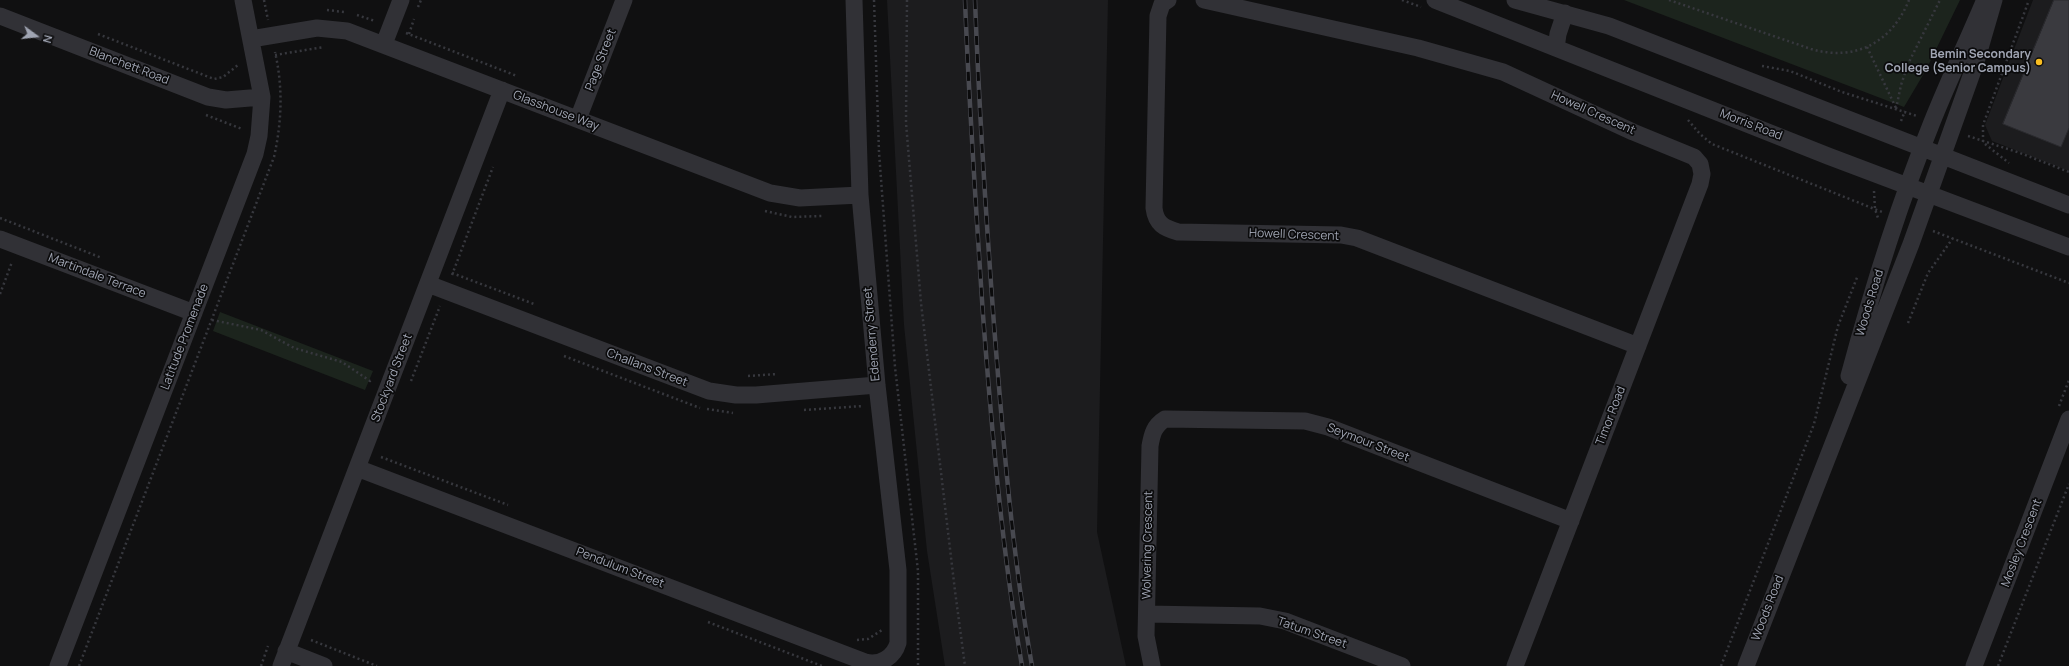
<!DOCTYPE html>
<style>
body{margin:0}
#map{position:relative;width:2069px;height:666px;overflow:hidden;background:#101011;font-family:Manrope,sans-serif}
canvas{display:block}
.north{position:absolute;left:16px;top:16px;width:40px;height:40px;-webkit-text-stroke:3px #0b0b0c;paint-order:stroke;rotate:105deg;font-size:11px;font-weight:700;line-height:16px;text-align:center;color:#a0a5b3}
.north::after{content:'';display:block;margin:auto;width:14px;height:18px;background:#a0a5b3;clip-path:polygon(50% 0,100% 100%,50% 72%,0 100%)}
</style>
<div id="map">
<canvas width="2069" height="666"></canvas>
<div class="north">N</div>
</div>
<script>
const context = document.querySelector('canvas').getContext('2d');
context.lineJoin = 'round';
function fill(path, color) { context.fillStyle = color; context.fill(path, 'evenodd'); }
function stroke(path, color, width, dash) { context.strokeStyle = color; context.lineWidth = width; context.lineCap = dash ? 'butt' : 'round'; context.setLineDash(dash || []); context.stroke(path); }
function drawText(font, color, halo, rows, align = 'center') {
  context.font = font + ' Manrope,sans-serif'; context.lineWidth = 3.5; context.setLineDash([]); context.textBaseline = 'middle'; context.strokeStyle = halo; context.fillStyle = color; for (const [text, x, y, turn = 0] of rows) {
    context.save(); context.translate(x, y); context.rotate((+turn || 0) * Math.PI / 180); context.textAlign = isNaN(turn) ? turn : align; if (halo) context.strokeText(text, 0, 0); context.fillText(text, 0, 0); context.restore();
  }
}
fill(new Path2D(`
 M 887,0 L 1108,0 L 1097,532 L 1126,666 L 945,666 L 927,551 L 904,325 Z
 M 2033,0 L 2069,0 L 2069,171 L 1992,141 L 1985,125 Z`), '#1c1c1e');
fill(new Path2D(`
 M 1624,0 L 1960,0 L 1926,70 L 1904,107 Z
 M 220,312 L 373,371 L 365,390 L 213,331 Z`), '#1c241d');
const building = new Path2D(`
 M 2054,0 L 2069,0 L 2069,128 L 2061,147 L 2003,124 Z`);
fill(building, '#3a3a3f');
stroke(building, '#2a2a2e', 1);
stroke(new Path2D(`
 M 264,0 L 268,20
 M 874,0 L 879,152 L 895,367 L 918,571 L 918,666
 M 907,0 L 906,123 L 921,303 L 955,591 L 965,666
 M 1402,0 L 1421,7
 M 1669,0 L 1811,49 C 1856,62 1892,42 1909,0
 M 418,7 L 421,0
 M 327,10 L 344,12
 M 357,15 L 375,21
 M 406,33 L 517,76
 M 98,34 L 214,79 L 223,77 L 238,65
 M 409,34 L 414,19
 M 1867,47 L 1896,108
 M 275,55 L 324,47
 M 1762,66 L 1790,71 L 1842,92 L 1917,116
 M 1896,109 L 1901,85 L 1908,64 L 1940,0
 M 206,115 L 242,129
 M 1688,120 L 1700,134 L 1712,144 L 1882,212
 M 1901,121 L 1905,111
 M 1968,136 L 2020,153 L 2069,172
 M 1983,142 L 1983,125 L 2029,0
 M 1985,144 L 2009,163
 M 1874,191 L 1875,209 L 1878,218
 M 765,211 L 792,217 L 822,216
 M 0,218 L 102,258
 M 1933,231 L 2069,283
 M 452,273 L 534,304
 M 452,275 L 493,167
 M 0,294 L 12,262
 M 212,320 L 261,330 L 294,348 L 342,362 L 370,381 L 372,378
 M 1908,323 L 1928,273 L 1953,238
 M 564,356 L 700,408
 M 748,376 L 777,374
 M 411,381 L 440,306
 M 2059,406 L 2069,380
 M 707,409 L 733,413
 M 804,410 L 863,406
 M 381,457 L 508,505
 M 708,622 L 822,666
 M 311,640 L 377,666
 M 857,640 L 868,639 L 882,630
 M 79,666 L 274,157 C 282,121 283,87 275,52
 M 261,666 L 268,646
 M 1721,666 L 1814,424 L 1838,326 L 1858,275
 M 1998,666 L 2069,484`), '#37383e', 2.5, [2, 3]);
stroke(new Path2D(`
 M 1168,0 L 1162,4 L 1158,16 L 1154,208 C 1156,224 1164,228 1178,232 L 1341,235 L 1357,238 L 1638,346
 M 1204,0 L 1418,48 L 1503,72 L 1633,132 L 1694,157 L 1700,164 L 1702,174 L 1700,184 L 1515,666
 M 1435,0 L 1828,156 L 2069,247
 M 1515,0 L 1609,26 L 2069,205
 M 0,16 L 208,97 L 226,100 L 262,97
 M 251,39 L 317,28 L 347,31 L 770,193 L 800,198 L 860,195
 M 384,44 L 401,0
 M 1556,48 L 1558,34 L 1565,13
 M 578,119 L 624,0
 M 0,239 L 194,313
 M 428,284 L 709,391 L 736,395 L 756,395 L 877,385
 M 1849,376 C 1872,290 1899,204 1932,122 C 1948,82 1966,44 1983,4
 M 357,468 L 865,662 C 880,666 894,657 898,643 L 898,570 L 877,385 L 860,195 L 854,0
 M 1147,614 L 1260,616 L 1285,621 L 1402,666
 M 286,651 L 324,666
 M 58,666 L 255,154 L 259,136 L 262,97 L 243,0
 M 281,666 L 502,90
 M 1152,666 L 1146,636 L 1150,446 C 1152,434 1154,426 1165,419 L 1305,421 L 1328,427 L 1571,521
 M 1746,666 L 1911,244 L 1976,62 L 1994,0
 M 1974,666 L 2069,419`), '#313136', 17);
const rail = new Path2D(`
 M 965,0 C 969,105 976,210 983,315 C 992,433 1002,550 1022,666
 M 975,0 C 979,109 986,217 994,325 C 1003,439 1012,553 1032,666`);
stroke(rail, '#484950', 4.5);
stroke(rail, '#0b0b0c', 3, [9]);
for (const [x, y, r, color] of [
 [2039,62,4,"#f9bd21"]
]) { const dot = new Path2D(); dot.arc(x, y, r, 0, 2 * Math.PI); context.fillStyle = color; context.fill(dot); stroke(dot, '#0b0b0c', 1.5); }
drawText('bold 12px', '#a0a5b3', '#0b0b0c', [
 ["Bemin Secondary",2031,55],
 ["College (Senior Campus)",2031,69]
], 'right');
drawText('12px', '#a0a5b3', '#0b0b0c', [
 ["Page Street",601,60,-69],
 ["Blanchett Road",129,66,21],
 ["Glasshouse Way",556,111,21],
 ["Howell Crescent",1593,113,24],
 ["Morris Road",1751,125,21],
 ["Howell Crescent",1294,235,2],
 ["Martindale Terrace",97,276,21],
 ["Woods Road",1870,303,-73],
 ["Edenderry Street",872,334,-95],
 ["Latitude Promenade",185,337,-69],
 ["Challans Street",647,368,21],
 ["Stockyard Street",392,378,-69],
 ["Timor Road",1611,416,-69],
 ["Seymour Street",1368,443,21],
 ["Mosley Crescent",2022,543,-69],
 ["Wolvering Crescent",1148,545,-89],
 ["Pendulum Street",620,568,21],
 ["Woods Road",1768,608,-69],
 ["Tatum Street",1312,633,19]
]);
</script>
